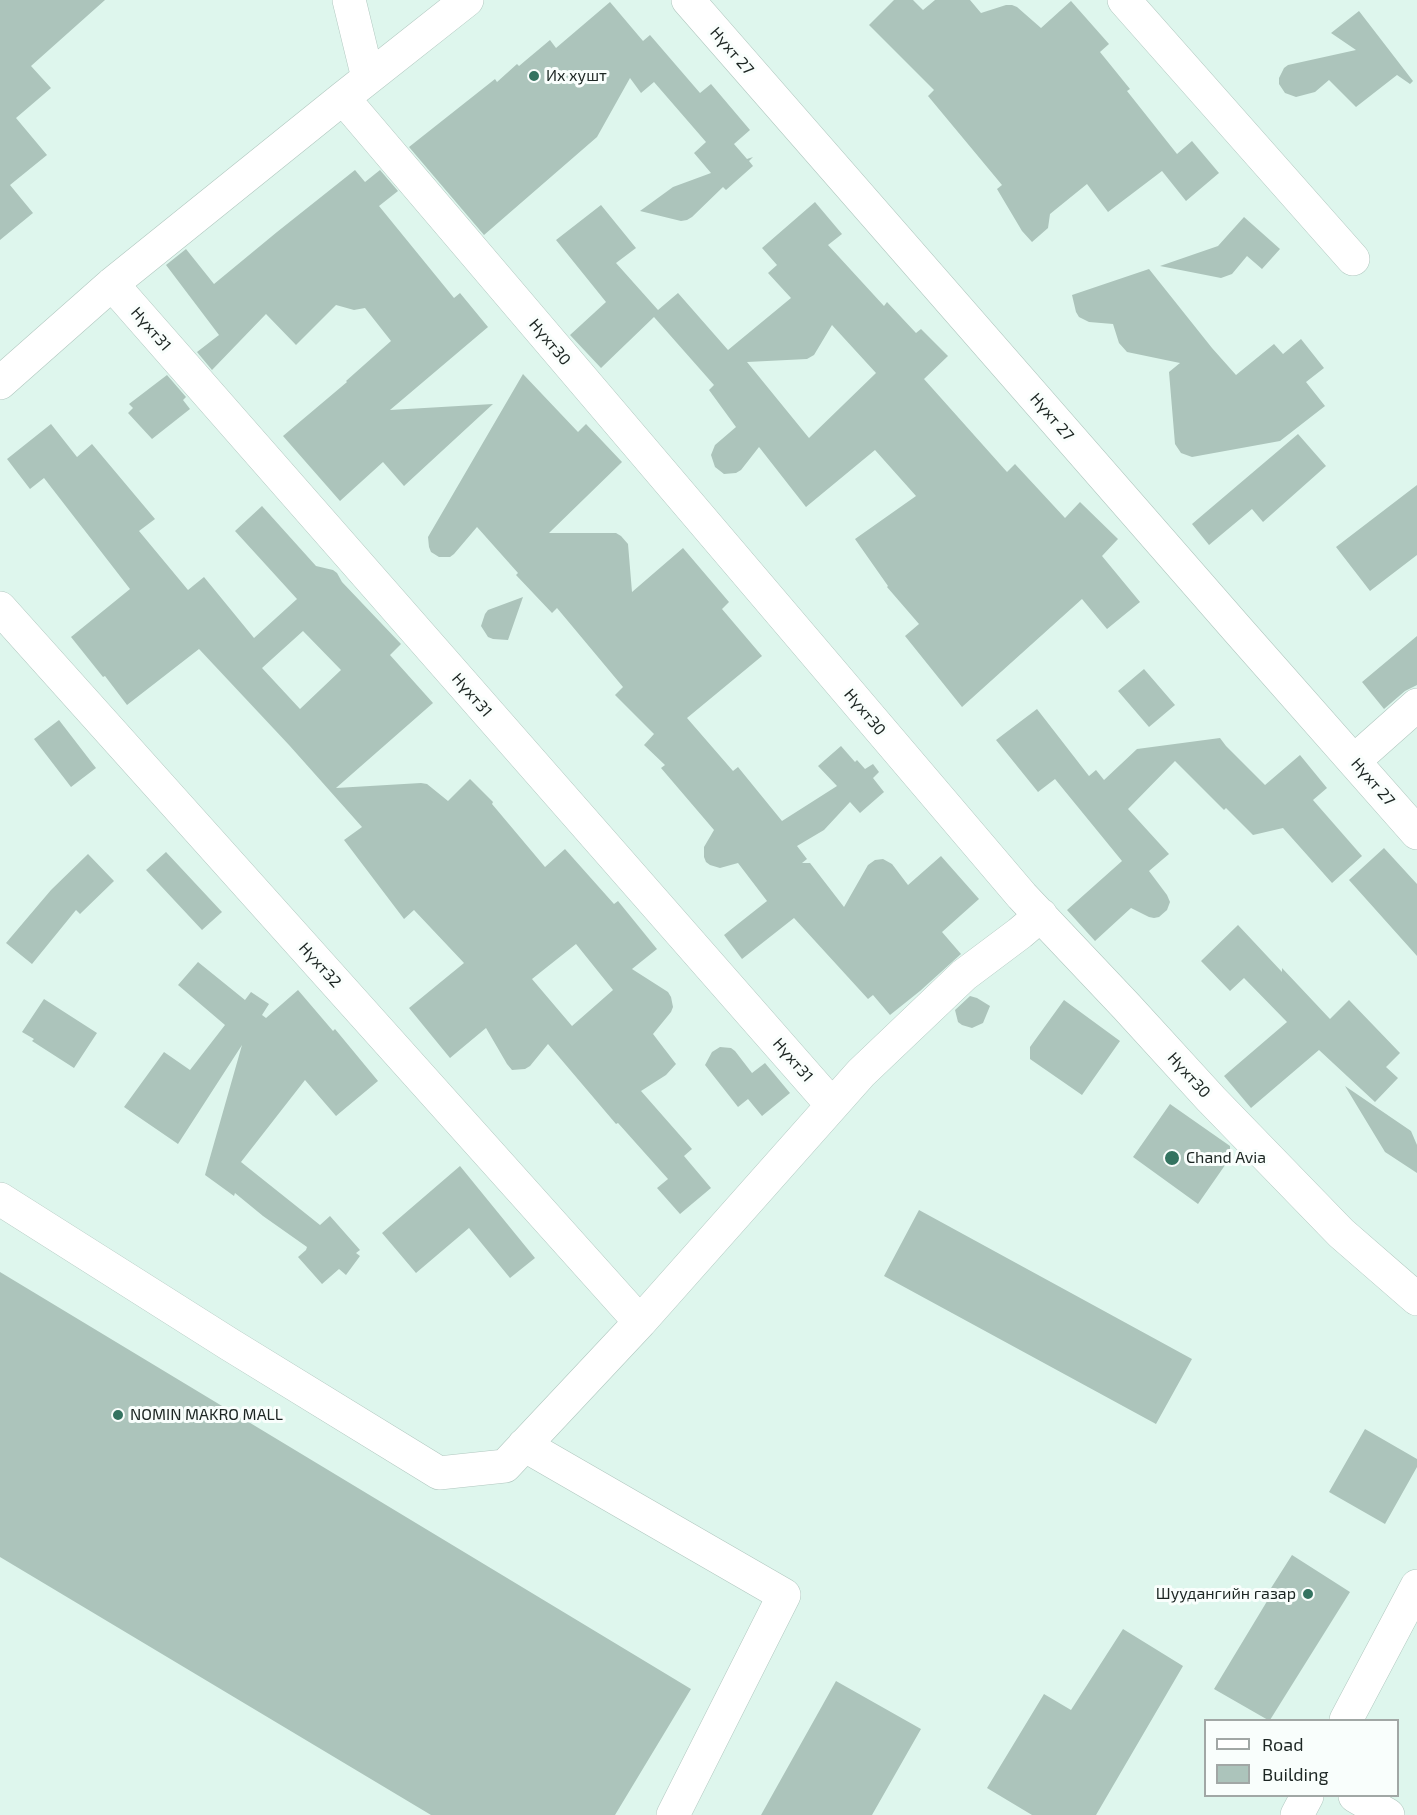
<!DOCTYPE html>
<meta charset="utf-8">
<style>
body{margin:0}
#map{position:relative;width:1417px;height:1815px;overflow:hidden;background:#def6ed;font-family:"Exo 2",sans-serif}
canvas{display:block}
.legend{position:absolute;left:1204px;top:1719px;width:195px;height:78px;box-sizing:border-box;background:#f9fefc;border:2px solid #a1a7a5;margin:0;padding:8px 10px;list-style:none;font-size:18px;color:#1c2522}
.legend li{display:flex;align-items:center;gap:12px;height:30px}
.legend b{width:30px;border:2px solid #a1a7a5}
</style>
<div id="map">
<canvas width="1417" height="1815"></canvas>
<ul class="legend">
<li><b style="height:8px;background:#fff"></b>Road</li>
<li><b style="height:16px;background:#acc4bb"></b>Building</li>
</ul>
</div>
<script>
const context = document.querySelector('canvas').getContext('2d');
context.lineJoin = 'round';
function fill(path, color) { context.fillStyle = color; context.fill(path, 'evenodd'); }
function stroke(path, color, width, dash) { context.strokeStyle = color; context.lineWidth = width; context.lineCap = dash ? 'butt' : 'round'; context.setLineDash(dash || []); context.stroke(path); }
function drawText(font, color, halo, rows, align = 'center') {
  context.font = font + ' "Exo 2",sans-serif'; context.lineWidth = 6; context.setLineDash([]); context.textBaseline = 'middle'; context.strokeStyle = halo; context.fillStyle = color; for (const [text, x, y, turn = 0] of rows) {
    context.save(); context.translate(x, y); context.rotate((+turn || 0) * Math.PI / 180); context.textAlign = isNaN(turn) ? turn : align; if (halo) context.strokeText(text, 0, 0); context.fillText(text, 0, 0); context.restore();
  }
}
fill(new Path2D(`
 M 0,0 L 105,0 L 31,66 L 51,88 L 16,118 L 47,155 L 10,185 L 33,213 L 0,240 Z
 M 894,0 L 913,0 L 923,10 L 935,0 L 970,0 L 981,13 L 1006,5 L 1012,5 L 1017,7 L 1041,28 L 1071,1 L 1109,44 L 1100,52 L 1130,89 L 1127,91 L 1177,154 L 1192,141 L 1219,173 L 1186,201 L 1162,171 L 1108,212 L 1087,184 L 1050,214 L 1048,228 L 1032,242 L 1022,231 L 997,189 L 1002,185 L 928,96 L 934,90 L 869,25 Z
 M 610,2 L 643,41 L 650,35 L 700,93 L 711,84 L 750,130 L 734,144 L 747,159 L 753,157 L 749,161 L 753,166 L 726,190 L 723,187 L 692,217 L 687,220 L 681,221 L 640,211 L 673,187 L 711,173 L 694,153 L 706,142 L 654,82 L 641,93 L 630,78 L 597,137 L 484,235 L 409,147 L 495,79 L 497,82 L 517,64 L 519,66 L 550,40 L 556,48 Z
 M 1359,11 L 1413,81 L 1410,84 L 1397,75 L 1356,107 L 1329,80 L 1315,92 L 1296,97 L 1285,93 L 1279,84 L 1279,78 L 1284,68 L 1288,65 L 1356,50 L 1331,33 Z
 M 355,170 L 365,182 L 380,170 L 398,191 L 379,206 L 454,298 L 460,293 L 488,327 L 390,410 L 493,404 L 404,486 L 383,462 L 340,501 L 283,436 L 347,382 L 346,381 L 391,341 L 365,308 L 354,310 L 336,305 L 296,345 L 266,314 L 212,370 L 197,352 L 219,335 L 166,265 L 186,249 L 214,284 L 277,232 Z
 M 815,202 L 842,234 L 828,245 L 884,306 L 887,302 L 916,333 L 921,329 L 948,356 L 924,379 L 1007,472 L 1015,464 L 1065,518 L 1080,502 L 1118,539 L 1102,556 L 1140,602 L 1107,629 L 1082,599 L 962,707 L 905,636 L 919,624 L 887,587 L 888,586 L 855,539 L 916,496 L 875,450 L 806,507 L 759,447 L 741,470 L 736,473 L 724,474 L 715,467 L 711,455 L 715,445 L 736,427 L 709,390 L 714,385 L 654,317 L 601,368 L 570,335 L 606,302 L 556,240 L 601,205 L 636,248 L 616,263 L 658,310 L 678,293 L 728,350 L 791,298 L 768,273 L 777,265 L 762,248 ZM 832,325 L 876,373 L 809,438 L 747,362 L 807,359 L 814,355 Z
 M 1244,217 L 1280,249 L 1262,269 L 1247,256 L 1232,274 L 1221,278 L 1160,266 L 1218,246 Z
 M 1149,269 L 1212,348 L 1236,375 L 1274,344 L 1283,354 L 1301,339 L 1324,368 L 1306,382 L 1325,406 L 1280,441 L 1192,457 L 1181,453 L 1175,444 L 1169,372 L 1180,363 L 1127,352 L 1119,343 L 1113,324 L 1089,322 L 1079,317 L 1076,312 L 1072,295 Z
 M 523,374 L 578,432 L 586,424 L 622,462 L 549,533 L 616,533 L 621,536 L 628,544 L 632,592 L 683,548 L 729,602 L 722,609 L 762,656 L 687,718 L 733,771 L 738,767 L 782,821 L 837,786 L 818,766 L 841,746 L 855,762 L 857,760 L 865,769 L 873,764 L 879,772 L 873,778 L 884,792 L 860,813 L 850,802 L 824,830 L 797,846 L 807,859 L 802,863 L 810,863 L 844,907 L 868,865 L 875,860 L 883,859 L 892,864 L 908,885 L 941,856 L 979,899 L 942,932 L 961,954 L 920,991 L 890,1015 L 873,995 L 868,999 L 794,918 L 742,959 L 724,935 L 767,901 L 738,863 L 720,868 L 710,865 L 706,862 L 704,857 L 704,847 L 714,830 L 661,768 L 665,765 L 644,745 L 654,734 L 615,695 L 623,687 L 557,608 L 552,613 L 516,575 L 518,573 L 477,527 L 454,554 L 450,557 L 439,557 L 431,552 L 429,547 L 428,537 Z
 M 167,375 L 186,397 L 183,400 L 190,409 L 152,439 L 128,413 L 133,408 L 129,404 Z
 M 51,424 L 77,457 L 92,444 L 155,519 L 139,531 L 188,590 L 204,577 L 254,638 L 297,599 L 235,531 L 262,506 L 316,566 L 333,570 L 337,573 L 342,582 L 401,644 L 390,655 L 433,703 L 336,788 L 421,783 L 427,784 L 448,801 L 470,779 L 493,802 L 492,804 L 545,867 L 565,849 L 614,904 L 618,901 L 657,949 L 632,969 L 668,992 L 671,997 L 673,1007 L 671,1012 L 653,1034 L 676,1064 L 666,1075 L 641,1091 L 692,1149 L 684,1156 L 711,1188 L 680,1214 L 657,1188 L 668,1179 L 618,1123 L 616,1124 L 548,1044 L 530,1066 L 525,1069 L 512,1070 L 507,1064 L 486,1028 L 450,1058 L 409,1008 L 464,963 L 414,910 L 404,919 L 344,840 L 362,827 L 289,745 L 199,649 L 127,705 L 105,676 L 103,677 L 71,637 L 130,589 L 44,478 L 30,489 L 7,459 ZM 303,631 L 341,670 L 300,709 L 262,668 ZM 576,944 L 613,990 L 572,1026 L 532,979 Z
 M 1298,434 L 1326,466 L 1263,522 L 1252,509 L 1209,545 L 1192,524 Z
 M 1417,485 L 1417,555 L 1370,591 L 1336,547 Z
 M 523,597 L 508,640 L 493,639 L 488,637 L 481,626 L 485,614 L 488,610 Z
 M 1417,636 L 1417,685 L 1405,691 L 1384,709 L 1362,682 Z
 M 1144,669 L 1175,705 L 1149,727 L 1118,691 Z
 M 1037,709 L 1089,776 L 1096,770 L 1104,780 L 1137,749 L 1220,738 L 1226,746 L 1265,785 L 1300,755 L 1327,788 L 1313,800 L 1362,856 L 1332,883 L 1283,828 L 1253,835 L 1226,808 L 1224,810 L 1175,761 L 1128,809 L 1169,854 L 1149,871 L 1167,895 L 1170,902 L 1167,910 L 1159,917 L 1154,918 L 1149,917 L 1131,908 L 1095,941 L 1067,910 L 1122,861 L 1055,779 L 1038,792 L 996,740 Z
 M 59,720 L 96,768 L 71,787 L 34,739 Z
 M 1384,848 L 1417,884 L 1417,956 L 1349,880 Z
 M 166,852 L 222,912 L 202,930 L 146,870 Z
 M 88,854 L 114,881 L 80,914 L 76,910 L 32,964 L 6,943 L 51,890 Z
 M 1238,925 L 1282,972 L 1282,968 L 1330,1019 L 1349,1000 L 1400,1053 L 1386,1067 L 1398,1078 L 1375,1102 L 1319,1050 L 1251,1108 L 1224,1076 L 1287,1022 L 1244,978 L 1230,991 L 1201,961 Z
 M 198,962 L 245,1000 L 251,992 L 269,1004 L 262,1015 L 266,1018 L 298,990 L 333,1031 L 335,1029 L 378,1081 L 336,1116 L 305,1080 L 241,1162 L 320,1225 L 330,1216 L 360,1250 L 356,1253 L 360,1256 L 346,1275 L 339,1269 L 322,1284 L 298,1257 L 306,1250 L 307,1247 L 263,1216 L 235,1193 L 234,1196 L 205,1175 L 242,1045 L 178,1144 L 124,1107 L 164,1052 L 190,1070 L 225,1025 L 178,985 Z
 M 970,996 L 977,998 L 990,1006 L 983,1023 L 972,1028 L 962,1025 L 958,1022 L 955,1010 Z
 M 44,999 L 97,1033 L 74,1068 L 32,1041 L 34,1039 L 22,1032 Z
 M 1064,1000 L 1120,1041 L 1082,1095 L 1030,1059 L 1030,1047 Z
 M 720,1047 L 731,1048 L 735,1051 L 752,1073 L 765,1063 L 790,1093 L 762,1116 L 748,1099 L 738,1107 L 705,1065 L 712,1052 Z
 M 1345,1086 L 1411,1131 L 1417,1145 L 1417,1173 L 1385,1152 Z
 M 1170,1104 L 1230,1146 L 1230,1158 L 1198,1204 L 1133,1157 Z
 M 460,1166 L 535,1258 L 510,1278 L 469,1228 L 416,1273 L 382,1233 Z
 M 919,1210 L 1192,1359 L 1156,1424 L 884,1276 Z
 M 0,1272 L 691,1689 L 615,1815 L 431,1815 L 0,1557 Z
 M 1365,1429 L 1417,1459 L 1417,1467 L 1385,1524 L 1329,1492 Z
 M 1292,1555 L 1350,1592 L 1270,1720 L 1268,1720 L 1214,1689 L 1269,1598 L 1266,1596 Z
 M 1123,1629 L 1183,1666 L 1096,1815 L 1032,1815 L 987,1788 L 1044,1694 L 1071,1710 Z
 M 836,1681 L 921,1729 L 872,1815 L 761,1815 Z`), '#acc4bb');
const minor = new Path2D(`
 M 349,0 L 368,78
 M 688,0 L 1238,630 L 1417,833
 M 1124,0 L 1353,259
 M 343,98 L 1022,896 L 1126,1006 L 1211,1099 L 1341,1233 L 1417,1299
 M 112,284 L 832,1105
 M 0,383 L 112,284 L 343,98 L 467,0
 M 0,608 L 640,1322
 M 1354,761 L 1417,705
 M 0,1199 L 229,1344 L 439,1473 L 505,1466 L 640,1322 L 861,1073 L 964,975 L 1020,933 L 1041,915
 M 524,1445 L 784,1595 L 673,1815
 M 1346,1720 L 1417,1586
 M 1355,1796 L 1388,1815
 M 1297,1815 L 1307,1796`);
stroke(minor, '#b0c7bf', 34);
stroke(minor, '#fff', 33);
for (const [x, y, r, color] of [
 [534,76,6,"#347360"],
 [1172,1158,8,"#347360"],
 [118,1415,6,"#347360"],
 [1308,1594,6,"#347360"]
]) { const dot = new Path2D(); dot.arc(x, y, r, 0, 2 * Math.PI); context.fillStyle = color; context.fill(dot); stroke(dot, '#f9fefc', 2); }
drawText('16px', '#1c2522', '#f9fefc', [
 ["Нүхт 27",732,51,49],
 ["Нүхт31",151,329,49],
 ["Нүхт30",550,342,50],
 ["Нүхт 27",1052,417,49],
 ["Нүхт31",472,695,49],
 ["Нүхт30",865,712,50],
 ["Нүхт 27",1373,782,49],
 ["Нүхт32",320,965,48],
 ["Нүхт31",793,1060,49],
 ["Нүхт30",1189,1075,48]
]);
drawText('16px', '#1c2522', '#f9fefc', [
 ["Их хушт",546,76],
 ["Chand Avia",1186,1158],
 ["NOMIN MAKRO MALL",130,1415],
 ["Шуудангийн газар",1296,1594,"right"]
], 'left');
</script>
